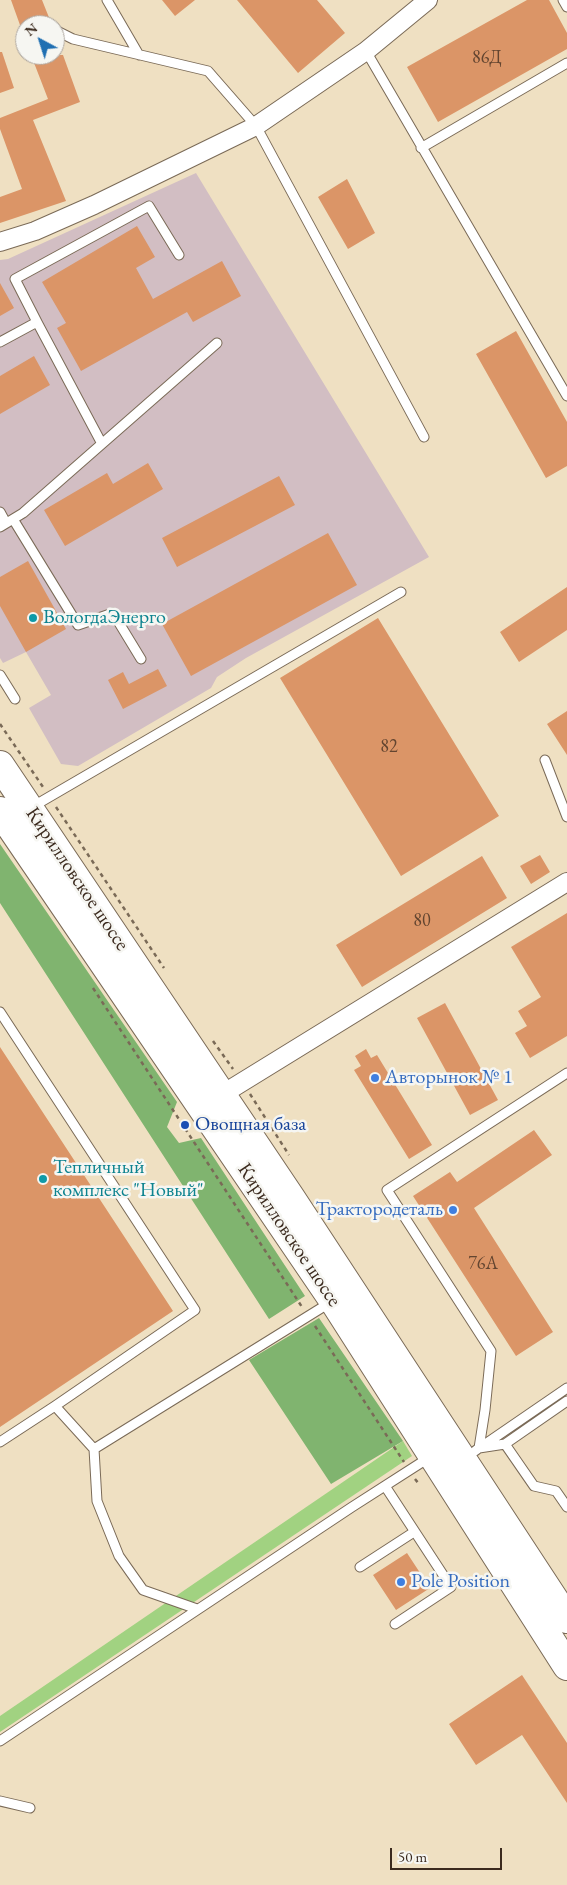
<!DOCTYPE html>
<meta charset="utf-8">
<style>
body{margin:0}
#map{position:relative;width:567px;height:1885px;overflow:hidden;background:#efe0c2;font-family:"EB Garamond",serif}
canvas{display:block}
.north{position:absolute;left:15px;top:15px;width:50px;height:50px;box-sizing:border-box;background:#f6f6f2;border:1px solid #aba49d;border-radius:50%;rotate:320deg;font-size:14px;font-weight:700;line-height:20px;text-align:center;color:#3b2a1e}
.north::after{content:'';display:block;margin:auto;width:18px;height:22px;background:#1f6fb2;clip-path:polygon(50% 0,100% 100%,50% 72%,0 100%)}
.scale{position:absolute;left:390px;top:1848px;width:112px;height:22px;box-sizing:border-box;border:2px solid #3b2a1e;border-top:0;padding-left:6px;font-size:15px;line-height:18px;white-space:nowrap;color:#3b2a1e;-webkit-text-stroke:4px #f6f6f2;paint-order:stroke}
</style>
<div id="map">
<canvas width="567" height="1885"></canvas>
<div class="north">N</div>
<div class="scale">50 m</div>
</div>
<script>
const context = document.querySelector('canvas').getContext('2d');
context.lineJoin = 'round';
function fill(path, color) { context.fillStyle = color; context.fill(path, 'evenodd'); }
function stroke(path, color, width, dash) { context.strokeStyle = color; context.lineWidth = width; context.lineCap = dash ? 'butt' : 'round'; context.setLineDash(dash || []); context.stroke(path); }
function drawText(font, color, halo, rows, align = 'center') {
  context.font = font + ' "EB Garamond",serif'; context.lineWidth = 5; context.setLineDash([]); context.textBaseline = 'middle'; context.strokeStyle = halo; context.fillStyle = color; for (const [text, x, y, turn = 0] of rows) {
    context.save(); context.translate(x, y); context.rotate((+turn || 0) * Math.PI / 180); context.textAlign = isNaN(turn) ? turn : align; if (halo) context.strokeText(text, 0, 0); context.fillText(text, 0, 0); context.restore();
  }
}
fill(new Path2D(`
 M 196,173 L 429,557 L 246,658 L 217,677 L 211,688 L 78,766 L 61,764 L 29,708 L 51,695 L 26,652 L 3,663 L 0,658 L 0,260 L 8,259 Z`), '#d2bec3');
fill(new Path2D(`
 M 403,1441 L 412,1456 L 0,1732 L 0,1716 Z`), '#a1d281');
fill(new Path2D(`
 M 0,844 L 177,1102 L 167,1127 L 179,1143 L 201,1138 L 305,1296 L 269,1319 L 0,903 Z
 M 319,1318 L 403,1441 L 331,1484 L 249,1360 Z`), '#80b46f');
fill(new Path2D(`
 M 11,0 L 42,0 L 52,25 L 20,25 Z
 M 162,0 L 195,0 L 175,16 Z
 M 237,0 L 317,0 L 345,33 L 298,73 Z
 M 527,0 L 549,0 L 567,33 L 567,49 L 438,122 L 407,67 Z
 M 0,52 L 2,52 L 14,88 L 0,93 Z
 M 31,55 L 63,55 L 80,102 L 33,120 L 66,201 L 0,223 L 0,197 L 22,189 L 0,129 L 0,118 L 48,99 Z
 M 347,179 L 375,233 L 348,249 L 318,197 Z
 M 137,226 L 155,257 L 136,268 L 153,299 L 222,261 L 241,296 L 193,322 L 187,312 L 81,371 L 57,328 L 66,323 L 42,282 Z
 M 0,283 L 14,308 L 0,316 Z
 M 516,331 L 567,422 L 567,466 L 546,478 L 476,354 Z
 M 34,356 L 50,385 L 0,414 L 0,376 Z
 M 148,463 L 163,489 L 65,546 L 44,510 L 107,473 L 113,484 Z
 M 279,476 L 295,505 L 177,567 L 162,538 Z
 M 328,533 L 357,585 L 191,676 L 162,624 Z
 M 28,561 L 66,629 L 26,652 L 0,606 L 0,577 Z
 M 567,587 L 567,630 L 519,662 L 500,632 Z
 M 378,618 L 499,816 L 401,876 L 280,678 Z
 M 158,669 L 167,686 L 123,709 L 108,680 L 123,672 L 129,684 Z
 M 567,711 L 567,755 L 547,724 Z
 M 540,855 L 550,872 L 531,884 L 520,866 Z
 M 482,856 L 507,898 L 362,987 L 336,945 Z
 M 567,913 L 567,1036 L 530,1058 L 515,1033 L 527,1026 L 518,1011 L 541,997 L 511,947 Z
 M 445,1003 L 498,1100 L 470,1115 L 417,1018 Z
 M 0,1047 L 173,1311 L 0,1427 Z
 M 366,1049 L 371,1058 L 377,1055 L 432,1145 L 409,1159 L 354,1070 L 361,1066 L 355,1056 Z
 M 534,1130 L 552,1155 L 474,1208 L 553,1332 L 516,1356 L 413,1196 L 450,1172 L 457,1182 Z
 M 407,1553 L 430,1588 L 396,1610 L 373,1575 Z
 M 522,1675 L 567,1743 L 567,1803 L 522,1735 L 476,1765 L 449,1724 Z`), '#db9567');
const service = new Path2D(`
 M 107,0 L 139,55
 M 563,0 L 567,7
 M 55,30 L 73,39 L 208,71 L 256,126 L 424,437
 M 366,51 L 567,396
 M 421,148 L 567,63
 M 37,322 L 15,279 L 149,206 L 179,255
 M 0,342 L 37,322 L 102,444
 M 0,512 L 6,523
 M 13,519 L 78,625 L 113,613 L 141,659
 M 0,527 L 23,513 L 217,343
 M 0,675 L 15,699
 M 545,760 L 567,817
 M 32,807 L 401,592
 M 0,1012 L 195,1310 L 55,1406 L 0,1442
 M 55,1406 L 94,1449 L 97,1501 L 119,1556 L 143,1590 L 197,1609
 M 505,1444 L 567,1401
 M 481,1447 L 567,1388
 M 479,1448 L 485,1410 L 491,1351 L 387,1190 L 567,1073
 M 94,1449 L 331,1302
 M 475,1451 L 479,1448 L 505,1444 L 534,1486 L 556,1491 L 567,1507
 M 385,1486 L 451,1587 L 395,1624
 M 360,1567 L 414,1532
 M 0,1741 L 352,1507 L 430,1457
 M 0,1801 L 30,1808`);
const minor = new Path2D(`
 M 0,242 L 35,231 L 94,205 L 256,126 L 366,51 L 428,0
 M 213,1100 L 567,882`);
const primary = new Path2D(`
 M 0,765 L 291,1198 L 567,1619
 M 0,811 L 333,1300 L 567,1666`);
stroke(service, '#7a6a57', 11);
stroke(minor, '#7a6a57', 20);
stroke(primary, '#7a6a57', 30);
stroke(new Path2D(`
 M 0,724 L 43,787
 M 56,807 L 164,968
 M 93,988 L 302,1307
 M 213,1041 L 233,1069
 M 250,1094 L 289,1155
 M 315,1326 L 404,1462
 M 415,1479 L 419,1484`), '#7a6a57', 2.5, [4, 4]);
stroke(service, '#fff', 9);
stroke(minor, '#fff', 18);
stroke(primary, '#fff', 28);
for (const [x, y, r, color] of [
 [33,618,5,"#0f9aa8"],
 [375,1078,5,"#3f7fe0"],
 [185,1125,5,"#1a4fb4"],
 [43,1179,5,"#0f9aa8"],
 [453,1210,5,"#3f7fe0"],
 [401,1582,5,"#3f7fe0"]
]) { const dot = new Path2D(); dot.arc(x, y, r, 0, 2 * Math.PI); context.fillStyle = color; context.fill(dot); stroke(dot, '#f6f6f2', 2); }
drawText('18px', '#634530', null, [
 ["86Д",487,58],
 ["82",389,747],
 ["80",422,921],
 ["76А",483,1264]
]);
drawText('20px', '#0d838f', '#f6f6f2', [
 ["ВологдаЭнерго",43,618],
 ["Тепличный",53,1168],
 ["комплекс \"Новый\"",53,1191]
], 'left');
drawText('20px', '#3b2a1e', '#f6f6f2', [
 ["Кирилловское шоссе",77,879,56],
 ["Кирилловское шоссе",289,1235,56]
]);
drawText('20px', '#366cbe', '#f6f6f2', [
 ["Авторынок № 1",385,1078],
 ["Трактородеталь",443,1210,"right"],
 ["Pole Position",411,1582]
], 'left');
drawText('20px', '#164399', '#f6f6f2', [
 ["Овощная база",195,1125]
], 'left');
</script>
